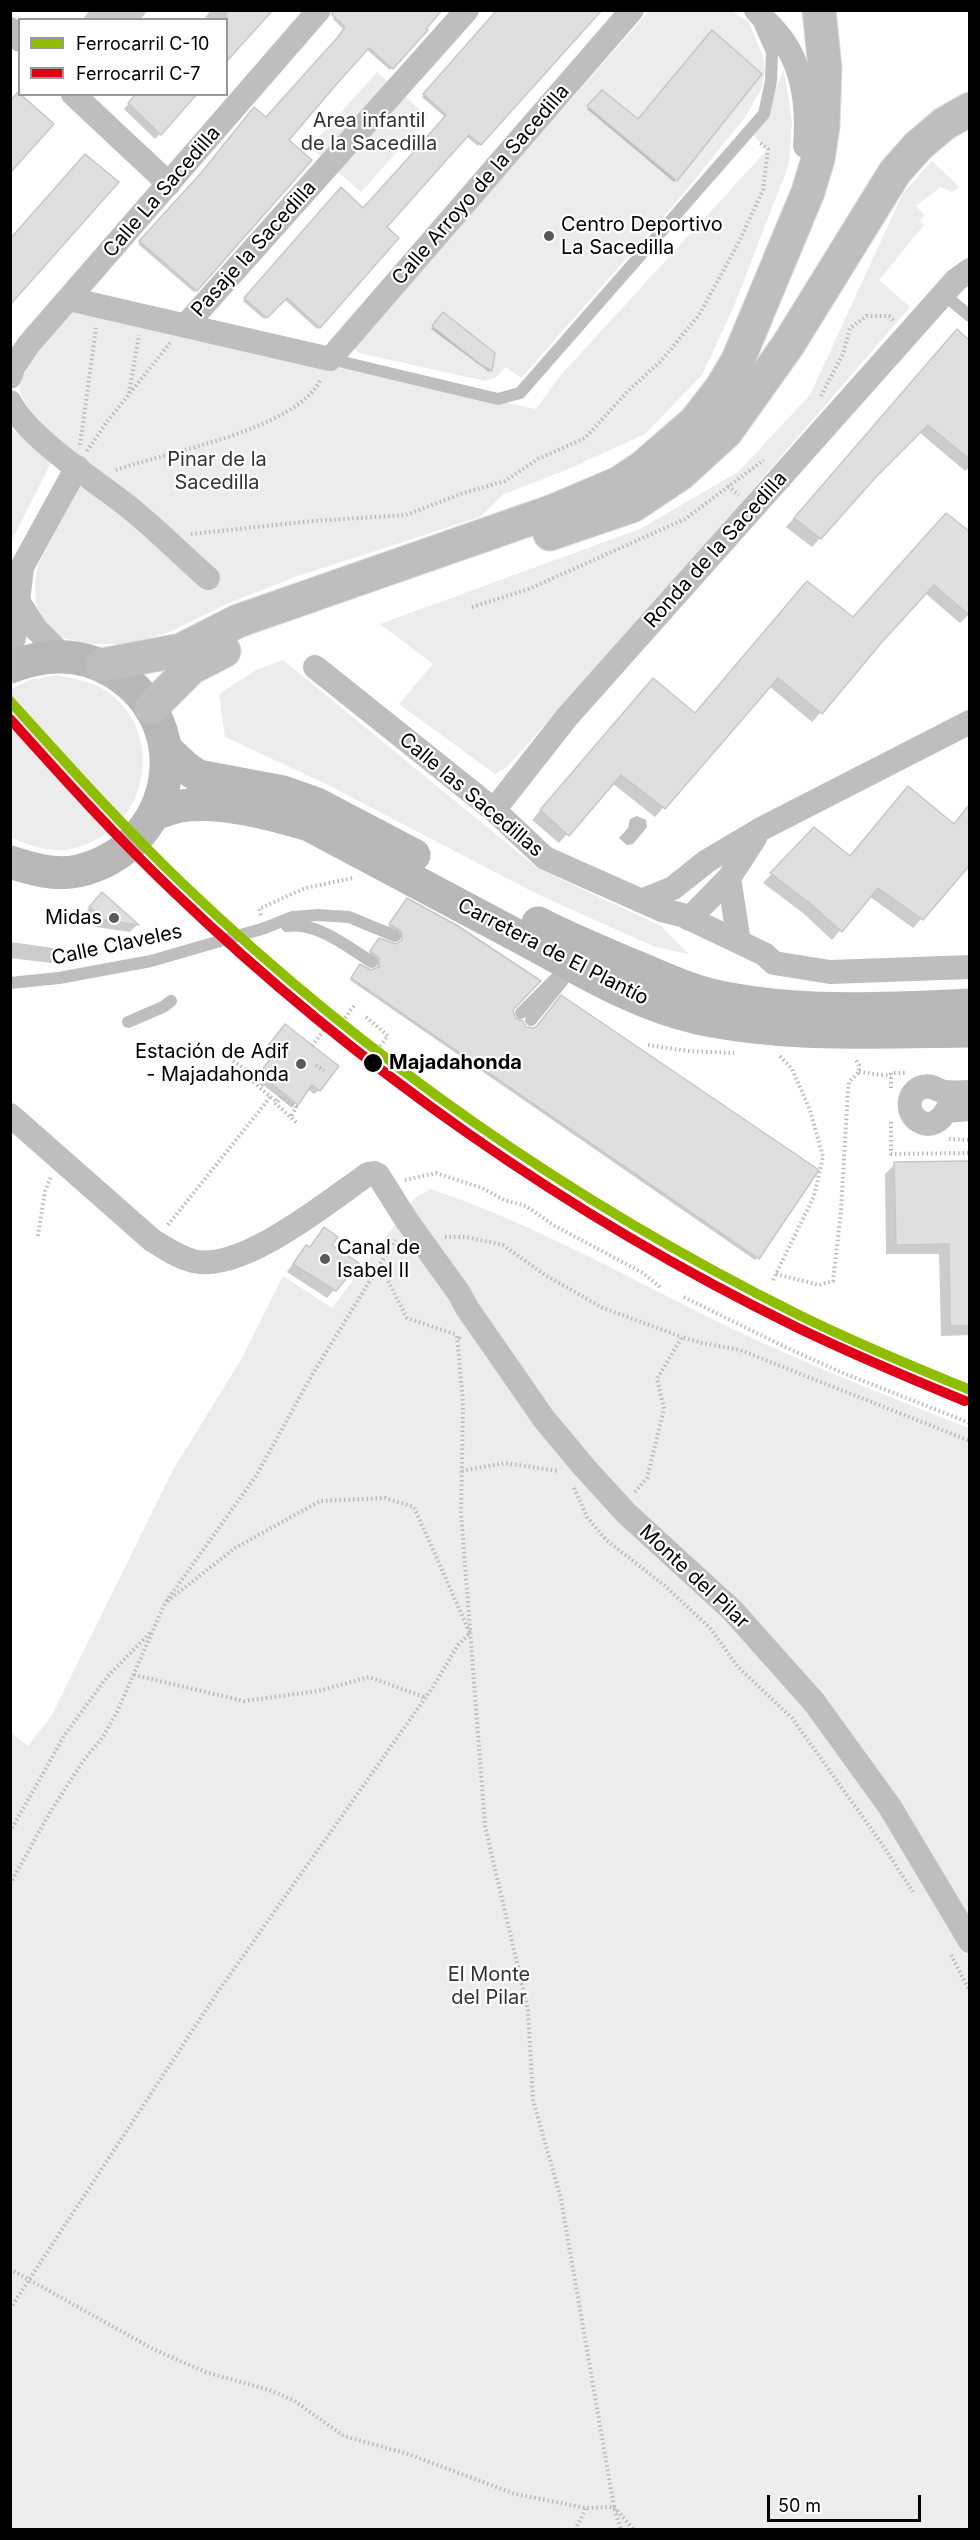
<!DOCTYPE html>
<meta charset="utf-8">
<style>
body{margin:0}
#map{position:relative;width:980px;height:2540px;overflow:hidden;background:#fff;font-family:Inter,sans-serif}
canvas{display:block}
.frame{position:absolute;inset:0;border:12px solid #000;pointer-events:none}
.legend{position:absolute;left:18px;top:18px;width:210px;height:78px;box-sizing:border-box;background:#fff;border:2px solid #999;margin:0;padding:8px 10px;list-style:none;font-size:18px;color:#000}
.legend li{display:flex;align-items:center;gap:12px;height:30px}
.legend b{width:30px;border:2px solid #999}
.scale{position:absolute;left:767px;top:2495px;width:154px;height:27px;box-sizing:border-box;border:3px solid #000;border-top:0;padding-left:8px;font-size:18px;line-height:21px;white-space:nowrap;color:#000;-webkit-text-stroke:4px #fff;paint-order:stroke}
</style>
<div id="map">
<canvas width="980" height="2540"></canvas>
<div class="frame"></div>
<ul class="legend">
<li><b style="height:8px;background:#8fbe00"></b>Ferrocarril C-10</li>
<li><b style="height:8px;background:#de0118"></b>Ferrocarril C-7</li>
</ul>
<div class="scale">50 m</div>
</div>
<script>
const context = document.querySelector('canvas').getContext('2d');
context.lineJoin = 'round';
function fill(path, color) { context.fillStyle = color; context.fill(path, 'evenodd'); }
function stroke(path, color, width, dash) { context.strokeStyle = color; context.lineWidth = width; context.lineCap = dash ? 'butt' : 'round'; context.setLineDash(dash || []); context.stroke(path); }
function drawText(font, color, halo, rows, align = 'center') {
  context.font = font + ' Inter,sans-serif'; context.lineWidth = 4.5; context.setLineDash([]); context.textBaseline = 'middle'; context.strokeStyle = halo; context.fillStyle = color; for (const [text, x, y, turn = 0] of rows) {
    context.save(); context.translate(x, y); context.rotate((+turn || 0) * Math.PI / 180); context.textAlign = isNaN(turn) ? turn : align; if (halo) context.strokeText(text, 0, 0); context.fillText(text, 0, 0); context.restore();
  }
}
fill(new Path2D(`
 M 649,11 L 731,11 L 748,21 L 763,56 L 765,71 L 762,88 L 746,116 L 683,194 L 521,378 L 506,367 L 496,377 L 485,381 L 359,353 L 353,348 Z
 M 784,70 L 792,122 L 789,164 L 734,306 L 702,375 L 645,434 L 573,467 L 502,495 L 480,517 L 298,576 L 229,603 L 167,633 L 128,644 L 88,644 L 59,637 L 46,623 L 36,605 L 35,583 L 38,565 L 90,466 C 73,451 20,410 20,388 C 20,368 59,328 72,312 L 536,409 L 559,377 L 767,150 L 754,136 Z
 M 377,72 L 428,117 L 361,192 L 310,147 Z
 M 932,161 L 959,187 L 952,192 L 941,187 L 916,206 L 925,215 L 920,221 L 924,225 L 879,280 L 910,307 L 683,570 L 507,767 L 495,774 L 399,704 L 433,664 L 380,624 L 640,529 L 738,472 L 810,395 L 903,193 Z
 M 11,428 L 52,461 L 11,542 Z
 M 283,660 L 537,868 L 661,926 L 689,954 L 655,947 L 537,894 L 324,783 L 225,737 L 219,694 L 256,670 Z
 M 57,675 C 76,679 94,682 109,693 C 166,735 147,827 81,846 C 75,848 69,850 63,850 C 44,851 28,845 10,837 L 11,689 L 30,680 Z
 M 430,1189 C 536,1224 631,1280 731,1328 C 809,1365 889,1397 969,1428 L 969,2529 L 11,2529 L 10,1732 L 28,1746 L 52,1715 L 173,1470 L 242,1358 L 283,1276 L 332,1308 L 415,1198 Z`), '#ececec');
fill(new Path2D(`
 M 637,816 L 646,820 L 647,827 L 633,844 L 627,845 L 619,838 L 628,828 L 630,819 Z`), '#bfbfbf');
fill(new Path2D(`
 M 90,10 L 148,10 L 140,20 L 82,20 Z
 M 211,10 L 271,10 L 226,20 L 203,20 Z
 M 341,10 L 425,31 L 390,70 L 366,49 L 287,140 L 310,160 L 194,292 L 138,244 L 199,177 L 266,119 L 292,92 L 344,30 L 333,19 Z
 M 499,10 L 594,16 L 478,146 L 466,136 L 385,228 L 397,238 L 317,329 L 284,299 L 264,319 L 243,301 L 339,191 L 363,210 L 445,117 L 422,97 Z
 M 760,74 L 674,182 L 587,109 L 603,92 L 638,121 Z
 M 137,94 L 160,134 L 155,139 L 124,109 Z
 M 444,314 L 491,370 L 489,372 L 431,329 Z
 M 957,331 L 970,342 L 970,467 L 965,471 L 919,432 L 874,477 L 812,547 L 786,527 Z
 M 946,515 L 970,533 L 970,613 L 960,623 L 925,593 L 812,722 L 769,686 L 655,817 L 612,783 L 559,843 L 532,820 L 645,689 L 695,715 L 853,619 Z
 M 970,806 L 970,863 L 913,928 L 869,896 L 832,940 L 803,913 L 763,883 L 814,829 L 849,858 L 954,825 Z
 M 102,894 L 137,925 L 130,932 L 96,927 L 83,915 Z
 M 405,902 L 512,1010 L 514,1020 L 525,1028 L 817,1170 L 755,1260 L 350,980 L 359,968 L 371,972 L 377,969 L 378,960 L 369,953 L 377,942 L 396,946 L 401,942 L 400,932 L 388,927 Z
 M 10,942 L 54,948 L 53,961 L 51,963 L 10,958 Z
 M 280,1031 L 319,1090 L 314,1094 L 307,1089 L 292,1108 L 256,1079 L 271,1059 L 263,1052 Z
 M 970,1163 L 970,1335 L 941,1336 L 939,1254 L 886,1254 L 885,1174 L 895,1164 Z
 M 324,1229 L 330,1246 L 357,1263 L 327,1298 L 287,1272 L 299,1255 L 307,1247 L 309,1248 Z`), '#0003');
const building = new Path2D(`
 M 226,10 L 273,10 L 226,62 Z
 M 333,10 L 442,10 L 426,29 L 428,30 L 393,69 L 369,48 L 341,79 L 289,140 L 312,160 L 197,291 L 139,241 L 201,173 L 254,107 L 266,117 L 337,38 L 345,27 L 332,15 Z
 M 497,10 L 602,10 L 481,145 L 469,135 L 450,156 L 387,227 L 399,238 L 320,328 L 287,298 L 267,318 L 244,298 L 341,187 L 363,208 L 411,155 L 446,115 L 423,94 Z
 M 712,30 L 762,74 L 677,181 L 587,106 L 602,90 L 638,119 Z
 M 18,92 L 54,124 L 10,173 L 10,101 Z
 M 136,94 L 197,94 L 161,135 L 128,103 Z
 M 85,154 L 119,182 L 10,305 L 10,239 Z
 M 443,312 L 495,353 L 492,371 L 480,364 L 432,326 Z
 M 957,329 L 969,340 L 969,459 L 928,425 L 875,478 L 821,539 L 794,518 Z
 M 946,513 L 969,531 L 969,615 L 934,585 L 882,642 L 822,714 L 778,678 L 665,809 L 621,775 L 569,836 L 540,810 L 653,678 L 695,713 L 807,581 L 853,617 Z
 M 908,786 L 954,824 L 969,805 L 969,866 L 923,920 L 878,888 L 842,932 L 812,905 L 770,873 L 814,827 L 850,856 Z
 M 102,892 L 139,925 L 104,920 L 89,907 Z
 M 407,898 L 458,926 L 541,981 L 513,1010 L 515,1018 L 523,1021 L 526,1027 L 533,1028 L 537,1026 L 561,995 L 819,1170 L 759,1259 L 351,978 L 360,964 L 371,970 L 379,967 L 379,958 L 370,951 L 379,938 L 396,944 L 402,940 L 401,931 L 389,924 Z
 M 285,1024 L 339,1066 L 320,1091 L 312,1085 L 298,1105 L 259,1073 L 275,1053 L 267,1047 Z
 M 969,1161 L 969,1326 L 950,1326 L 949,1244 L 896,1245 L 894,1162 Z
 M 324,1227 L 338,1237 L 332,1245 L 359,1263 L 336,1291 L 293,1264 L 306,1245 L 310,1247 Z`);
fill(building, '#dfdfdf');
stroke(building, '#c7c7c7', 1.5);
const highway = new Path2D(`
 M 550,534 L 632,506 L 680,474 L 726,432 L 788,345 L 895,172 L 918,146 L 944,124 L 970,109
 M 102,665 L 181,650 L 238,621 L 553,511 L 619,483 L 643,467 L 695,422 L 722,387 L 738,360 L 808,192 L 818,159 L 823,126 L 825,68 L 819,10
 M 151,708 L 191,668 L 224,651`);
stroke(highway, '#dbdbdb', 35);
stroke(new Path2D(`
 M 129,393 L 139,335
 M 821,396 L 843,354 L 850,328 L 867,316 L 889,316 L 894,321
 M 80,445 L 96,328
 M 87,451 L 106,423 L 170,343
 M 116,470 C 166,452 297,430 321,379
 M 728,486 L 739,495
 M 191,534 L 313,521 L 406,515 L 463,493 L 505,481 L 538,459 L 585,438 L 628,391 L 661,361 L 699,315 L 739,242 L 763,190 L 768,149 L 759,142
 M 472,607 L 529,589 L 685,519 L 764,460
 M 261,915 L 259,909 L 305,888 L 353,878
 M 366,1017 L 388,1036 L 380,1046
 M 345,1018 L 355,1004
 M 648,1045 L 688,1051 L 734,1053
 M 312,1046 L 324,1030
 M 233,1061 L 264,1082 L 260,1088 L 277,1102 L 282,1097 L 296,1107 L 291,1117
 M 316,1065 L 324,1071
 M 859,1072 L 891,1076
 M 252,1073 L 254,1082 L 260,1088
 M 891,1088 L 891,1073 L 905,1073
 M 275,1103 L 297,1123
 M 891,1122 L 891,1154 L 970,1153
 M 949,1139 L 970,1140
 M 405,1180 L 436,1173 L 482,1188 L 504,1200 L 526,1206 L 555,1226 L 643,1273 L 660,1287
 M 168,1225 L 272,1095
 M 38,1236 L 45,1191 L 51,1177
 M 445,1237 L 466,1237 L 503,1245 L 545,1275 L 603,1308 L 682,1337
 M 380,1265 L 407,1318 L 457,1335
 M 776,1274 L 819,1285 L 833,1281 L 841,1211 L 848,1090 L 849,1082 L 859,1072 L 859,1065 L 855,1059
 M 773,1280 L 814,1196 L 823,1157 L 810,1110 L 792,1069 L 780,1056
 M 684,1297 L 779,1344 L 838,1371 L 970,1423
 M 460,1339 L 457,1336 L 463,1402 L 461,1512 L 485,1826 L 528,2010 L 533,2100 L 561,2199 L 614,2507 L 621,2530
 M 462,1471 L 504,1463 L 559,1471
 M 574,1488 L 587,1517 L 606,1540 L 664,1585 L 710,1628 L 738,1667 L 792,1718 L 882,1844 L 913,1892
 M 635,1492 L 647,1478 L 664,1409 L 657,1379 L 682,1337 L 702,1343 L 740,1350 L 970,1441
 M 134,1675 L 244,1701 L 318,1691 L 369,1677 L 424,1697 L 426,1695
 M 10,1832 L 64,1736 L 107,1677 L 150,1633
 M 10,1884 L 49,1814 L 83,1761 L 103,1737 L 117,1712 L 165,1603 L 256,1476 L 312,1375 L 395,1240
 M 951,1955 L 970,1992
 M 10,2269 L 153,2349 L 205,2372 L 269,2390 L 293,2400 L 344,2436 L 408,2454 L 515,2494 L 586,2508 L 614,2507 L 634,2530
 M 10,2309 L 217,1993 L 433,1687 L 458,1645 L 470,1633 L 414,1507 L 385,1498 L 320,1501 L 235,1548 L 165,1603
 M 575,2530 L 586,2508`), '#b9b9b9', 4, [1.5, 3]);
stroke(new Path2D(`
 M 943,294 L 970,316
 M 330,359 L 498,399 L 520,393 L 764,114 L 771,81 L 772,52 L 760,25
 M 287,926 C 318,922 346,946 372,962
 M 10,983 L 59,978 L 151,961 L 265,928 L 292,917 L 318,915 L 349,917 L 395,936
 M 521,1013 L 569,965
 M 531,1020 L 564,979
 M 128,1022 L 163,1007 L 171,1001`), '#bebebe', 12);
stroke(new Path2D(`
 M 756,10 C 765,21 777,31 784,42 C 805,73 808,110 805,146
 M 10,29 L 20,40
 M 73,94 L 169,184
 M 69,299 L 330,359 L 632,10
 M 185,326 L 467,10
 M 10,377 L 14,366 L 29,344 L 319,10
 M 10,402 C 30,440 95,480 130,508 C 157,530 182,555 208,578
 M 18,601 L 36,629 L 63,656
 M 10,649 L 14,638 L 22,567 L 77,467
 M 315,667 L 494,810 L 545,858 L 662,910 L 682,915 L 764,954 L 774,963 L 830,972 L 970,967
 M 494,810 L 567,717 L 956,280 L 970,270
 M 641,901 L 673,888 L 707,861 L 761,829 L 970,722
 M 689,919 L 729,878
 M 739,942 L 729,878 L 755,838
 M 970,1092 C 962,1092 953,1093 945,1092 C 937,1091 933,1084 923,1087 C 907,1091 905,1113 919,1121 C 930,1128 941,1121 946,1111 L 970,1109
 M 10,1115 L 152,1240 C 165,1248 178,1257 193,1261 C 242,1273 329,1201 368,1174 L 374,1173 L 378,1175 L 407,1221 L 459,1293 L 467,1308 L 544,1419 L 584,1467 L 626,1513 L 732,1610 L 814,1702 L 890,1807 L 970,1941`), '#bebebe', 24);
stroke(new Path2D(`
 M 10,667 C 46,653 82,652 115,673 C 200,727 173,849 78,871 C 55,876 32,869 10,862
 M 166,749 L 185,767 L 198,776 L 283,792 L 317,804 L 414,855
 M 155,814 C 163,811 172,807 181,806 C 220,800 271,814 309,825 C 382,864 456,903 529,942 C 583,971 638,1005 698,1018 C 787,1037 879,1032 970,1031
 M 538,923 C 569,939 601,952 634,966 C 659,976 684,989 711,995 C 795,1014 884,1009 970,1005`), '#b8b8b8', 33);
stroke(highway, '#bebebe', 33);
stroke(new Path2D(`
 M 10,701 C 66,763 122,826 183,884 C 365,1058 574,1203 799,1315 C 855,1343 912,1366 970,1390`), '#8fbe00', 10);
stroke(new Path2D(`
 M 10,719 C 63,778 116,837 174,892 C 356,1067 569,1216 796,1327 C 852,1354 909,1378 965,1401`), '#de0118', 10);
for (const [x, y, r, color] of [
 [549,236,6,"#595959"],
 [114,918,6,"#595959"],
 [373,1063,10,"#000"],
 [301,1064,6,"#595959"],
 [325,1259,6,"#595959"]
]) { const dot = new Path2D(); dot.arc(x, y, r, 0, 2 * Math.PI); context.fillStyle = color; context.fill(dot); stroke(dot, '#fff', 2); }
drawText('20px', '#333', '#fff', [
 ["Area infantil",369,121],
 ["de la Sacedilla",369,144],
 ["Pinar de la",217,460],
 ["Sacedilla",217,483],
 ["El Monte",489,1975],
 ["del Pilar",489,1998]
]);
drawText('20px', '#000', '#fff', [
 ["Calle Arroyo de la Sacedilla",481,185,-49],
 ["Calle La Sacedilla",162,192,-49],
 ["Pasaje la Sacedilla",254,249,-48],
 ["Ronda de la Sacedilla",716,550,-48],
 ["Calle las Sacedillas",471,795,40],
 ["Calle Claveles",117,945,-12],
 ["Carretera de El Plantío",553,952,27],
 ["Monte del Pilar",694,1577,43]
]);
drawText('20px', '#000', '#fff', [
 ["Centro Deportivo",561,225],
 ["La Sacedilla",561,248],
 ["Midas",102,918,"right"],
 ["Estación de Adif",289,1052,"right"],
 ["- Majadahonda",289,1075,"right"],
 ["Canal de",337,1248],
 ["Isabel II",337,1271]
], 'left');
drawText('bold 20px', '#000', '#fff', [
 ["Majadahonda",389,1063]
], 'left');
</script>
